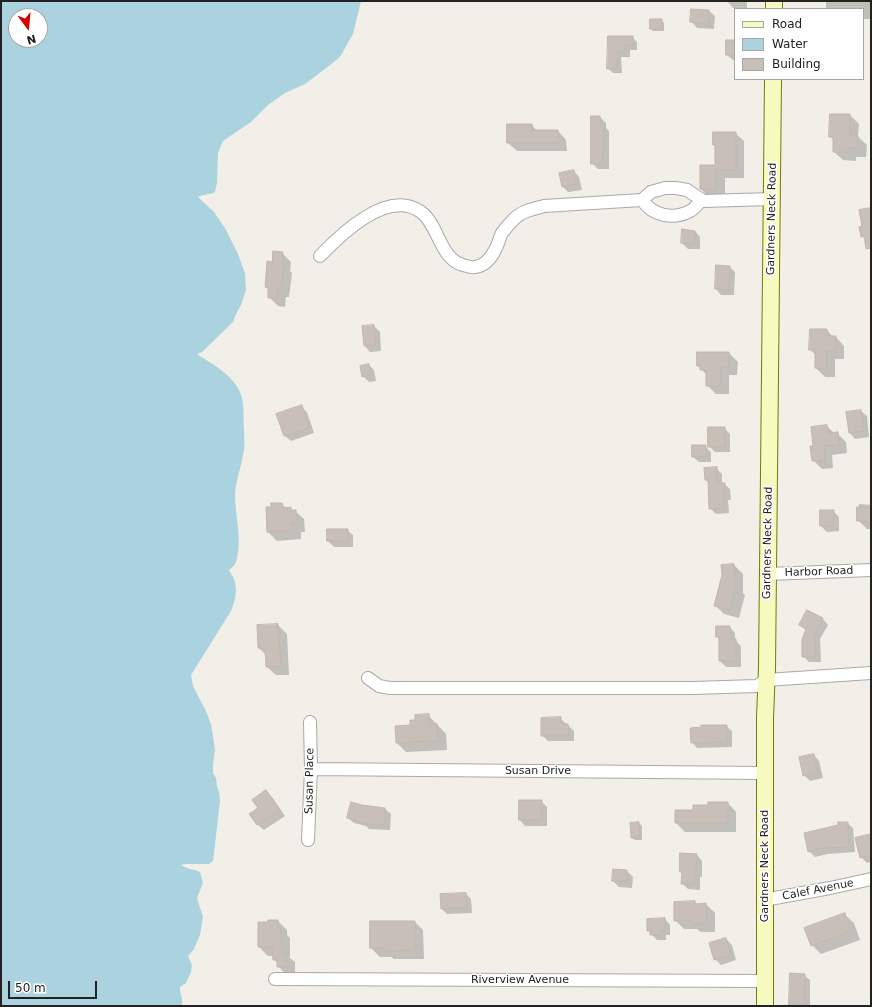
<!DOCTYPE html>
<style>
body{margin:0}
#map{position:relative;width:872px;height:1007px;overflow:hidden;background:#f2efe9;font-family:"DejaVu Sans",sans-serif}
canvas{display:block}
.frame{position:absolute;inset:0;border:2px solid #222;pointer-events:none}
.legend{position:absolute;left:734px;top:8px;width:130px;height:72px;box-sizing:border-box;background:#fff;border:1px solid #a7a7a7;margin:0;padding:5px 7px;list-style:none;font-size:12px;color:#222}
.legend li{display:flex;align-items:center;gap:8px;height:20px}
.legend b{width:20px;border:1px solid #a7a7a7}
.north{position:absolute;left:8px;top:8px;width:40px;height:40px;box-sizing:border-box;background:#fff;border:1px solid #a7a7a7;border-radius:50%;rotate:164deg;font-size:11px;font-weight:700;line-height:16px;text-align:center;color:#222}
.north::after{content:'';display:block;margin:auto;width:14px;height:18px;background:#d40000;clip-path:polygon(50% 0,100% 100%,50% 72%,0 100%)}
.scale{position:absolute;left:8px;top:981px;width:89px;height:18px;box-sizing:border-box;border:2px solid #222;border-top:0;padding-left:5px;font-size:12px;line-height:14px;white-space:nowrap;color:#222;-webkit-text-stroke:3px #fff;paint-order:stroke}
</style>
<div id="map">
<canvas width="872" height="1007"></canvas>
<div class="frame"></div>
<ul class="legend">
<li><b style="height:5px;background:#f7fabf"></b>Road</li>
<li><b style="height:11px;background:#aad3df"></b>Water</li>
<li><b style="height:11px;background:#c7bfb8"></b>Building</li>
</ul>
<div class="north">N</div>
<div class="scale">50 m</div>
</div>
<script>
const context = document.querySelector('canvas').getContext('2d');
context.lineJoin = 'round';
function fill(path, color) { context.fillStyle = color; context.fill(path, 'evenodd'); }
function stroke(path, color, width, dash) { context.strokeStyle = color; context.lineWidth = width; context.lineCap = dash ? 'butt' : 'round'; context.setLineDash(dash || []); context.stroke(path); }
function drawText(font, color, halo, rows, align = 'center') {
  context.font = font + ' "DejaVu Sans",sans-serif'; context.lineWidth = 3; context.setLineDash([]); context.textBaseline = 'middle'; context.strokeStyle = halo; context.fillStyle = color; for (const [text, x, y, turn = 0] of rows) {
    context.save(); context.translate(x, y); context.rotate((+turn || 0) * Math.PI / 180); context.textAlign = isNaN(turn) ? turn : align; if (halo) context.strokeText(text, 0, 0); context.fillText(text, 0, 0); context.restore();
  }
}
fill(new Path2D(`
 M 1,1 L 361,1 L 353,34 L 340,57 L 325,69 L 305,84 L 285,93 L 268,105 L 251,122 L 223,141 L 218,153 L 217,183 L 215,192 C 209,195 203,194 198,197 L 214,212 L 225,228 L 238,254 L 245,273 L 246,290 L 241,305 L 237,312 L 233,322 L 202,352 L 197,354 C 212,364 232,374 240,392 C 245,404 243,418 244,431 C 244,437 245,444 244,450 C 242,465 236,479 235,494 C 235,516 242,537 237,558 C 236,564 233,567 229,570 C 230,573 233,576 234,579 C 238,590 235,601 231,611 L 191,675 L 193,686 L 206,711 L 211,724 L 215,750 L 213,764 L 213,773 L 216,778 L 217,786 L 219,792 L 220,801 L 214,853 L 213,861 L 209,864 L 185,864 L 181,865 C 186,869 194,869 200,872 L 203,883 L 197,898 L 203,917 L 200,935 L 194,949 L 188,956 L 192,965 L 191,972 L 186,983 L 180,987 C 180,994 183,999 182,1006 L 1,1006 ZM 16,16 L 40,16 L 40,40 L 16,40 Z`), '#aad3df');
fill(new Path2D(`
 M 727,1 L 747,1 L 747,8 L 733,8 Z
 M 826,1 L 871,1 L 871,19 L 863,19 L 863,9 L 826,9 Z
 M 709,11 L 715,16 L 714,29 L 697,28 L 692,22 Z
 M 662,20 L 664,23 L 664,31 L 653,31 L 651,29 Z
 M 609,37 L 632,37 L 637,42 L 637,50 L 630,50 L 630,57 L 621,57 L 622,73 L 613,73 L 608,68 Z
 M 735,41 L 735,60 L 733,60 L 727,55 Z
 M 850,115 L 859,124 L 858,137 L 867,145 L 866,157 L 856,157 L 856,161 L 843,160 L 834,152 L 834,140 L 830,136 Z
 M 600,117 L 606,123 L 606,128 L 609,131 L 609,169 L 598,169 L 592,163 Z
 M 532,125 L 537,131 L 558,131 L 566,140 L 567,151 L 517,151 L 508,143 Z
 M 735,133 L 744,141 L 744,178 L 725,178 L 725,198 L 710,198 L 701,189 L 716,166 L 716,146 L 714,145 Z
 M 574,171 L 579,177 L 582,190 L 568,192 L 563,187 Z
 M 695,231 L 700,237 L 700,249 L 688,249 L 682,243 Z
 M 282,253 L 291,262 L 290,271 L 292,273 L 289,297 L 286,297 L 285,307 L 278,306 L 269,297 L 269,290 L 266,287 L 273,263 Z
 M 730,267 L 735,272 L 734,295 L 721,295 L 716,289 Z
 M 374,326 L 380,332 L 381,351 L 370,352 L 365,346 Z
 M 827,330 L 833,337 L 836,337 L 844,346 L 844,359 L 835,359 L 835,377 L 825,377 L 816,368 L 816,355 L 810,350 Z
 M 698,353 L 729,353 L 738,362 L 737,375 L 729,375 L 729,394 L 716,394 L 707,385 L 707,375 L 698,366 Z
 M 369,365 L 374,370 L 376,381 L 369,382 L 363,376 Z
 M 301,407 L 307,412 L 314,433 L 291,441 L 285,436 Z
 M 861,411 L 867,416 L 869,437 L 855,439 L 850,433 Z
 M 827,426 L 834,433 L 837,433 L 846,442 L 847,453 L 832,455 L 833,468 L 822,469 L 813,460 L 814,446 Z
 M 724,428 L 730,434 L 730,452 L 715,452 L 709,446 Z
 M 705,446 L 711,452 L 711,462 L 699,462 L 693,457 Z
 M 716,468 L 722,474 L 722,484 L 724,484 L 730,489 L 731,500 L 728,500 L 729,513 L 716,514 L 710,508 L 709,483 L 706,480 Z
 M 282,504 L 286,508 L 291,508 L 293,511 L 295,511 L 304,519 L 305,532 L 301,532 L 301,539 L 277,541 L 268,532 L 272,508 Z
 M 859,504 L 871,505 L 871,529 L 867,529 L 858,520 Z
 M 833,511 L 839,517 L 839,531 L 827,532 L 821,526 Z
 M 347,530 L 353,535 L 353,547 L 334,547 L 328,541 Z
 M 734,565 L 743,574 L 743,593 L 745,595 L 739,618 L 724,614 L 715,605 Z
 M 808,611 L 823,619 L 828,625 L 820,639 L 821,662 L 809,662 L 803,656 L 807,631 L 800,625 Z
 M 278,625 L 287,634 L 289,675 L 276,675 L 267,667 L 266,655 L 259,648 Z
 M 730,627 L 735,633 L 735,640 L 741,646 L 741,667 L 726,667 L 720,661 L 720,639 L 717,636 Z
 M 428,715 L 446,734 L 447,750 L 406,752 L 397,743 L 416,721 Z
 M 560,718 L 574,731 L 574,741 L 548,741 L 542,735 Z
 M 726,726 L 732,731 L 732,747 L 697,748 L 692,742 Z
 M 814,755 L 819,761 L 823,778 L 810,781 L 804,775 Z
 M 266,791 L 272,797 L 285,816 L 264,830 L 258,825 L 251,814 L 259,809 Z
 M 541,801 L 547,807 L 547,826 L 525,826 L 520,820 Z
 M 728,803 L 736,812 L 736,832 L 685,832 L 676,823 L 676,811 L 694,811 L 709,806 Z
 M 385,809 L 391,814 L 390,830 L 369,829 L 366,826 L 354,823 L 348,818 Z
 M 639,823 L 642,826 L 642,840 L 635,840 L 632,838 Z
 M 847,823 L 853,828 L 855,852 L 828,854 L 815,857 L 809,851 Z
 M 871,835 L 871,862 L 867,863 L 861,857 Z
 M 697,855 L 702,861 L 702,877 L 700,877 L 700,890 L 688,889 L 682,883 L 683,873 L 681,871 Z
 M 627,871 L 633,877 L 632,888 L 619,887 L 613,881 Z
 M 466,894 L 471,899 L 472,913 L 447,914 L 442,909 Z
 M 695,902 L 697,905 L 706,904 L 715,913 L 715,932 L 701,932 L 697,929 L 684,929 L 675,920 Z
 M 845,915 L 854,923 L 860,940 L 821,954 L 812,945 Z
 M 665,919 L 670,925 L 670,935 L 666,935 L 666,940 L 657,940 L 648,930 Z
 M 278,921 L 287,930 L 287,935 L 290,938 L 290,958 L 295,962 L 295,975 L 287,975 L 278,966 L 278,964 L 274,959 L 274,956 L 268,956 L 259,947 Z
 M 371,922 L 415,922 L 423,930 L 424,959 L 394,959 L 391,957 L 380,957 L 371,948 Z
 M 726,939 L 732,945 L 736,960 L 721,965 L 715,959 Z
 M 804,975 L 810,980 L 810,1006 L 792,1006 L 790,1004 Z`), '#0003');
const building = new Path2D(`
 M 691,9 L 709,10 L 709,24 L 690,22 Z
 M 650,19 L 662,19 L 662,29 L 650,29 Z
 M 608,36 L 633,36 L 633,45 L 625,45 L 625,52 L 617,52 L 617,68 L 607,69 Z
 M 726,40 L 735,40 L 735,55 L 726,55 Z
 M 830,114 L 850,114 L 850,135 L 858,136 L 858,148 L 848,148 L 848,152 L 833,152 L 833,137 L 829,137 Z
 M 591,116 L 600,116 L 600,124 L 604,124 L 603,164 L 591,164 Z
 M 507,124 L 532,124 L 532,130 L 558,130 L 558,143 L 507,143 Z
 M 713,132 L 736,132 L 736,170 L 716,170 L 716,189 L 700,189 L 700,165 L 715,165 L 715,145 L 713,145 Z
 M 574,170 L 577,184 L 562,187 L 559,173 Z
 M 871,208 L 871,248 L 866,249 L 864,236 L 861,237 L 859,227 L 862,226 L 859,210 Z
 M 682,229 L 695,231 L 694,244 L 681,243 Z
 M 273,251 L 283,252 L 282,263 L 284,263 L 281,289 L 277,288 L 277,298 L 268,298 L 268,288 L 265,287 L 267,261 L 272,262 Z
 M 716,265 L 730,266 L 729,290 L 715,289 Z
 M 374,325 L 376,345 L 364,346 L 362,326 Z
 M 810,329 L 827,329 L 827,336 L 836,336 L 836,351 L 827,351 L 826,369 L 815,368 L 815,350 L 809,350 Z
 M 697,352 L 729,352 L 729,367 L 721,367 L 721,386 L 706,386 L 706,371 L 704,371 L 704,370 L 700,370 L 700,366 L 697,366 Z
 M 369,364 L 371,375 L 362,377 L 360,366 Z
 M 302,405 L 309,428 L 284,436 L 276,414 Z
 M 861,410 L 864,431 L 849,433 L 846,412 Z
 M 827,425 L 828,433 L 838,432 L 839,445 L 824,446 L 825,460 L 812,461 L 810,446 L 813,446 L 811,427 Z
 M 708,427 L 725,427 L 725,447 L 708,447 Z
 M 692,445 L 706,445 L 706,457 L 692,457 Z
 M 717,467 L 717,483 L 725,483 L 725,494 L 723,494 L 724,508 L 709,509 L 708,480 L 705,480 L 704,468 Z
 M 271,503 L 282,503 L 283,508 L 291,507 L 291,510 L 296,510 L 297,523 L 292,523 L 293,530 L 267,532 L 266,507 L 271,507 Z
 M 857,507 L 871,508 L 871,521 L 857,521 Z
 M 820,510 L 834,510 L 833,526 L 820,526 Z
 M 327,529 L 348,529 L 348,541 L 327,541 Z
 M 734,564 L 735,585 L 736,585 L 730,610 L 714,606 L 722,575 L 721,565 Z
 M 807,610 L 823,618 L 815,633 L 816,657 L 802,657 L 802,639 L 806,629 L 799,625 Z
 M 278,624 L 281,666 L 266,667 L 265,648 L 258,648 L 257,625 Z
 M 716,626 L 730,626 L 730,639 L 736,639 L 736,661 L 719,661 L 719,637 L 716,637 Z
 M 429,714 L 429,725 L 437,724 L 438,741 L 396,743 L 395,726 L 410,725 L 410,720 L 415,720 L 415,715 Z
 M 561,717 L 561,724 L 568,724 L 569,736 L 541,736 L 541,718 Z
 M 701,725 L 727,725 L 727,742 L 691,743 L 690,728 L 702,727 Z
 M 814,754 L 818,773 L 803,776 L 799,757 Z
 M 266,790 L 280,810 L 257,825 L 249,814 L 258,808 L 252,800 Z
 M 519,800 L 542,800 L 541,820 L 519,820 Z
 M 351,802 L 362,805 L 385,808 L 385,825 L 362,824 L 362,822 L 347,818 Z
 M 708,802 L 728,802 L 728,823 L 675,823 L 675,810 L 693,810 L 693,805 L 708,805 Z
 M 639,822 L 640,838 L 631,838 L 630,823 Z
 M 838,822 L 848,822 L 849,847 L 822,848 L 808,852 L 804,833 L 838,825 Z
 M 871,834 L 871,855 L 860,858 L 855,838 Z
 M 680,853 L 697,854 L 696,872 L 695,872 L 694,884 L 681,884 L 682,872 L 680,872 Z
 M 613,869 L 627,870 L 627,882 L 612,881 Z
 M 466,893 L 467,907 L 441,909 L 440,894 Z
 M 695,901 L 695,904 L 706,903 L 707,923 L 691,924 L 691,920 L 674,921 L 674,902 Z
 M 845,913 L 851,931 L 811,946 L 804,928 Z
 M 665,918 L 665,930 L 661,930 L 661,935 L 650,935 L 650,931 L 647,931 L 647,919 Z
 M 268,920 L 278,920 L 278,928 L 281,928 L 282,953 L 286,953 L 286,967 L 277,967 L 277,960 L 273,960 L 272,947 L 258,947 L 258,922 L 268,922 Z
 M 370,921 L 415,921 L 415,950 L 384,951 L 384,948 L 370,948 Z
 M 726,938 L 731,955 L 714,960 L 709,943 Z
 M 790,973 L 805,974 L 805,1005 L 789,1005 Z`);
fill(building, '#c7bfb8');
stroke(building, '#c4b6ab', 1);
const street = new Path2D(`
 M 702,200 L 703,201 L 772,199
 M 320,256 C 341,234 388,188 421,212 C 439,225 439,258 463,265 C 467,266 471,268 475,267 C 484,266 491,258 495,250 C 498,245 499,239 502,233 C 505,229 510,223 514,219 C 522,211 533,209 544,206 L 642,200 L 651,192 L 665,188 L 676,188 L 687,190 L 702,200 C 698,203 695,209 690,211 C 673,220 653,216 642,200
 M 768,574 L 871,570
 M 368,678 L 379,686 L 390,688 L 692,688 L 757,686 L 766,680 L 871,673
 M 311,769 L 765,773
 M 308,840 L 311,769 L 310,722
 M 764,900 L 830,888 L 871,879
 M 275,979 L 765,981`);
const secondary = new Path2D(`
 M 774,9 L 774,1
 M 765,1006 L 765,718 L 767,668 L 773,79`);
stroke(street, '#a9a9a9', 14);
stroke(secondary, '#707d05', 18);
stroke(street, '#fff', 12);
stroke(secondary, '#f7fabf', 16);
drawText('11px', '#222', '#fff', [
 ["Gardners Neck Road",772,219,-89],
 ["Gardners Neck Road",768,543,-89],
 ["Harbor Road",819,572,-2],
 ["Susan Drive",538,771],
 ["Susan Place",310,781,-89],
 ["Gardners Neck Road",765,866,-90],
 ["Calef Avenue",818,890,-11],
 ["Riverview Avenue",520,980]
]);
</script>
